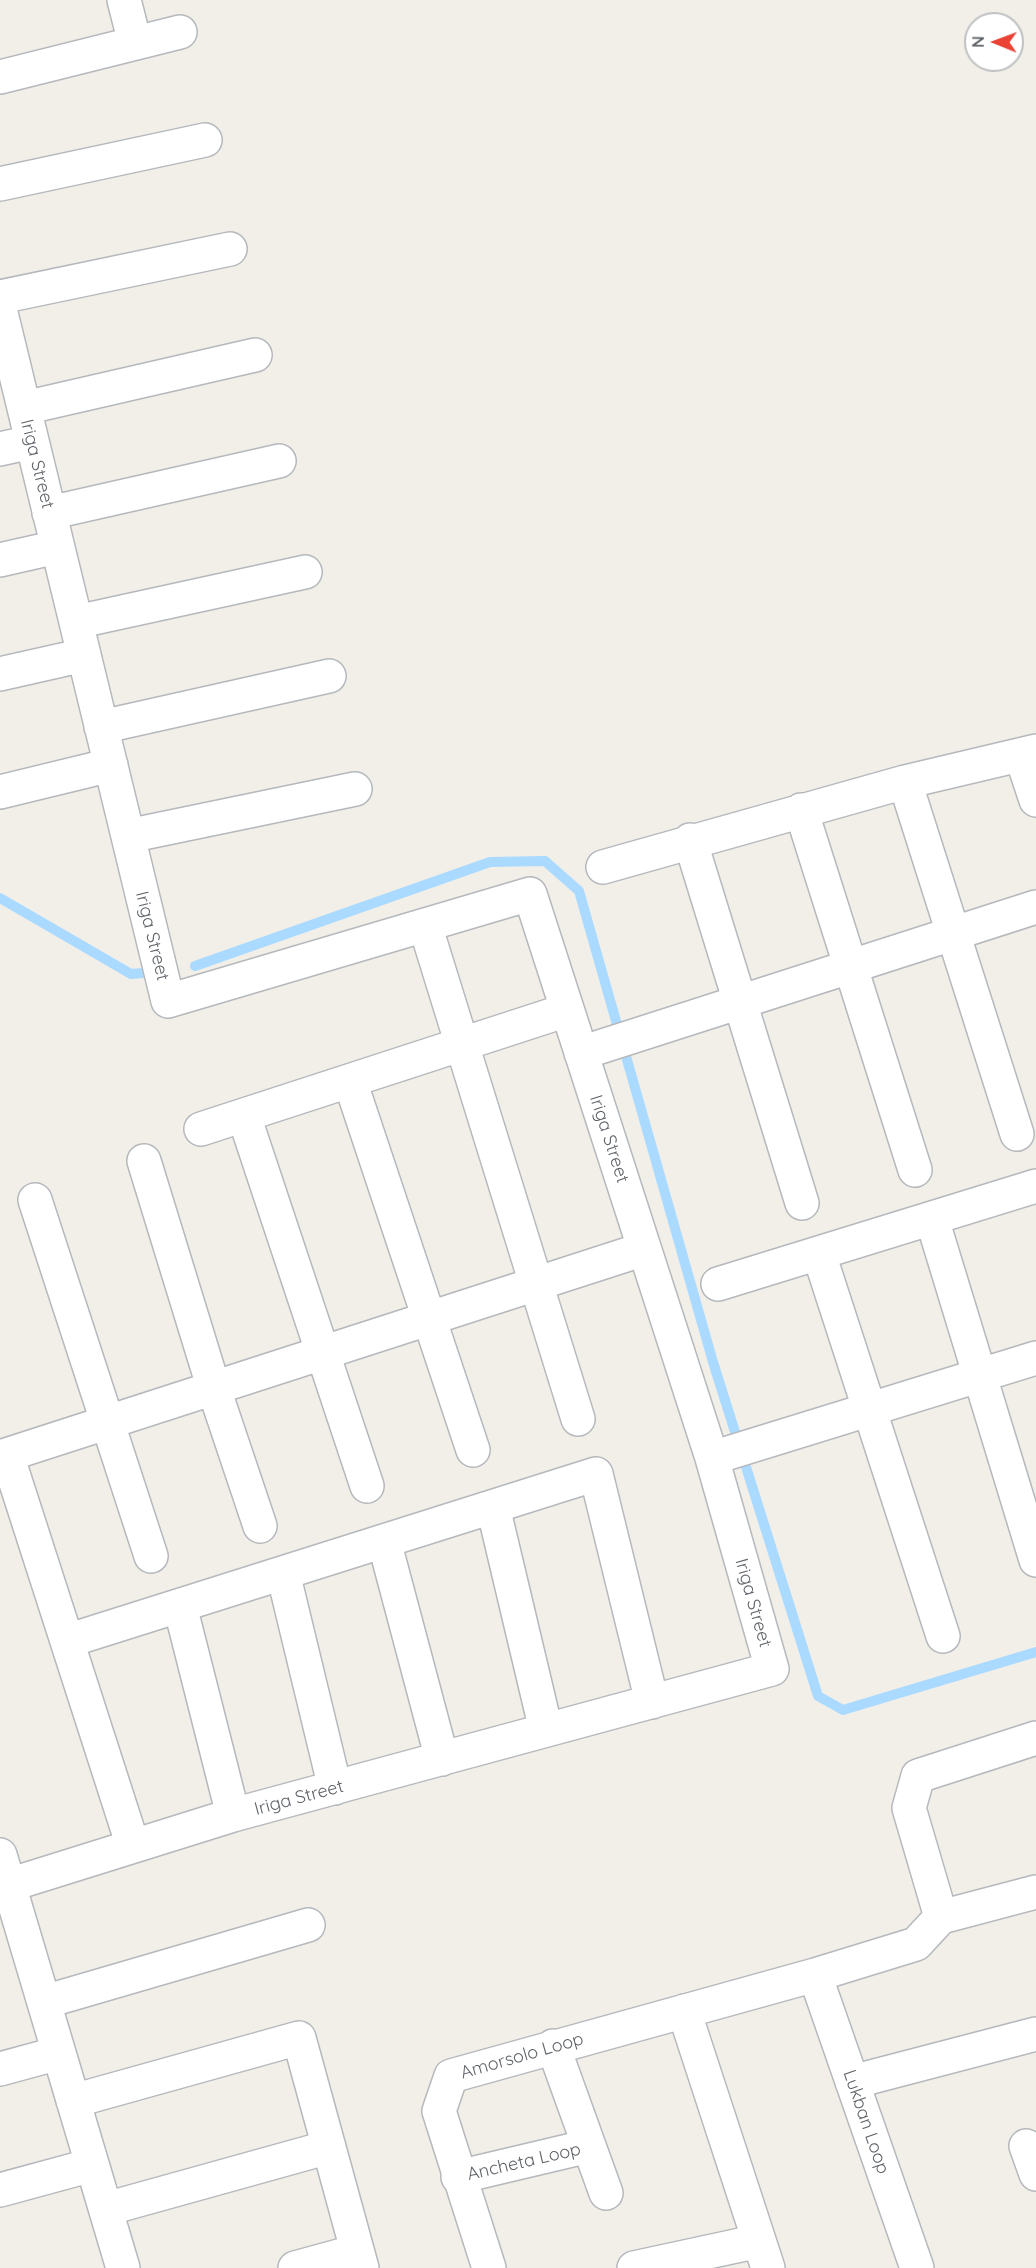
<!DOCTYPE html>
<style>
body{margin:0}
#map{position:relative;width:1036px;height:2268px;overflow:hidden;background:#f1efe8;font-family:Quicksand,sans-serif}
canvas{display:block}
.north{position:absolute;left:964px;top:12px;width:60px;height:60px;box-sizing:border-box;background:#fff;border:2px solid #bfc1c3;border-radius:50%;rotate:271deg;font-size:16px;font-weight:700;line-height:24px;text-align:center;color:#5f6368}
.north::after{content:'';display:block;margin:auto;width:21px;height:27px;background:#ea4335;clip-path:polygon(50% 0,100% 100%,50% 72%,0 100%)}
</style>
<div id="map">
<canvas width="1036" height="2268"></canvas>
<div class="north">N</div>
</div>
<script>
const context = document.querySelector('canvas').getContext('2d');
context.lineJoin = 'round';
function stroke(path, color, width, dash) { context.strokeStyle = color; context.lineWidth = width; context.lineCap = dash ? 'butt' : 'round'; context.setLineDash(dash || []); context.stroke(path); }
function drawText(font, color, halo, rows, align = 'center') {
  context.font = font + ' Quicksand,sans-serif'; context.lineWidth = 4.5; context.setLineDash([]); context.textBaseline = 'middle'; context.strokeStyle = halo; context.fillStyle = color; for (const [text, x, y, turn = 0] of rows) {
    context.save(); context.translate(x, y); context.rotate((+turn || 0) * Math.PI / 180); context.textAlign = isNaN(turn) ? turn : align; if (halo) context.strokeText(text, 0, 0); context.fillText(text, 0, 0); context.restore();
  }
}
stroke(new Path2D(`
 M 0,898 L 131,974 L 156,972
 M 195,966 L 490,862 L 545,861 L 579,891 L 713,1362 L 818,1696 L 843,1710 L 1036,1652`), '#aadaff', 10);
const minor = new Path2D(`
 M 124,0 L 135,43
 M 0,77 L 180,32
 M 0,184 L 205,140
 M 0,297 L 230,249
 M 0,309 L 168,1001 L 530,894 L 712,1458 L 772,1669 L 233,1815 L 9,1885
 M 24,408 L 255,355
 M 0,449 L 32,442
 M 49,513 L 279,461
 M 0,560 L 57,547
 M 76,622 L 305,572
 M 0,674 L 84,655
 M 101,727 L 329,676
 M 1021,755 L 1036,800
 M 905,782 L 1017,1134
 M 0,792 L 111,765
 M 801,810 L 915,1170
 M 128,836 L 355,789
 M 690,840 L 802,1203
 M 603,867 L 905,782 L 1036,751
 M 425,925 L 578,1419
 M 581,1053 L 1036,907
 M 350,1081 L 473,1450
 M 244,1116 L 367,1486
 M 201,1129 L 567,1010
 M 144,1161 L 214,1389 L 260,1526
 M 35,1200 L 151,1556
 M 932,1219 L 1036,1560
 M 819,1254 L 943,1636
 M 718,1284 L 1036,1186
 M 7,1455 L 133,1846
 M 0,1457 L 644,1249
 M 712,1458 L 1036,1358
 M 493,1507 L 546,1730
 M 384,1541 L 442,1759
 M 283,1573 L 335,1788
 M 180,1606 L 233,1815
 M 67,1641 L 596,1474 L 652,1702
 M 0,1855 L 123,2268
 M 941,1917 L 909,1808 L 918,1776 L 1036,1738
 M 815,1975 L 917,2268
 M 44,2002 L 308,1925
 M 684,2011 L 768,2268
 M 553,2046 L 606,2193
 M 0,2069 L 59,2053
 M 852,2082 L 1036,2034
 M 73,2101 L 299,2038 L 362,2268
 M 1026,2146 L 1036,2174
 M 458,2177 L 589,2146
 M 0,2190 L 92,2165
 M 106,2209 L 329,2147
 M 295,2268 L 357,2251
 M 489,2268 L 439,2111 L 451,2076 L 815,1975 L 916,1944 L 941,1917 L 1036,1892
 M 634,2268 L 759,2241`);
stroke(minor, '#b5b8bc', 36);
stroke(minor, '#fff', 33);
drawText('18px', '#5f6368', '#fff', [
 ["Iriga Street",37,464,76],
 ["Iriga Street",152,936,76],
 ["Iriga Street",609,1139,72],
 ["Iriga Street",753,1603,74],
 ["Iriga Street",299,1798,-15],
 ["Amorsolo Loop",522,2056,-16],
 ["Lukban Loop",866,2122,71],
 ["Ancheta Loop",524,2162,-13]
]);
</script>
